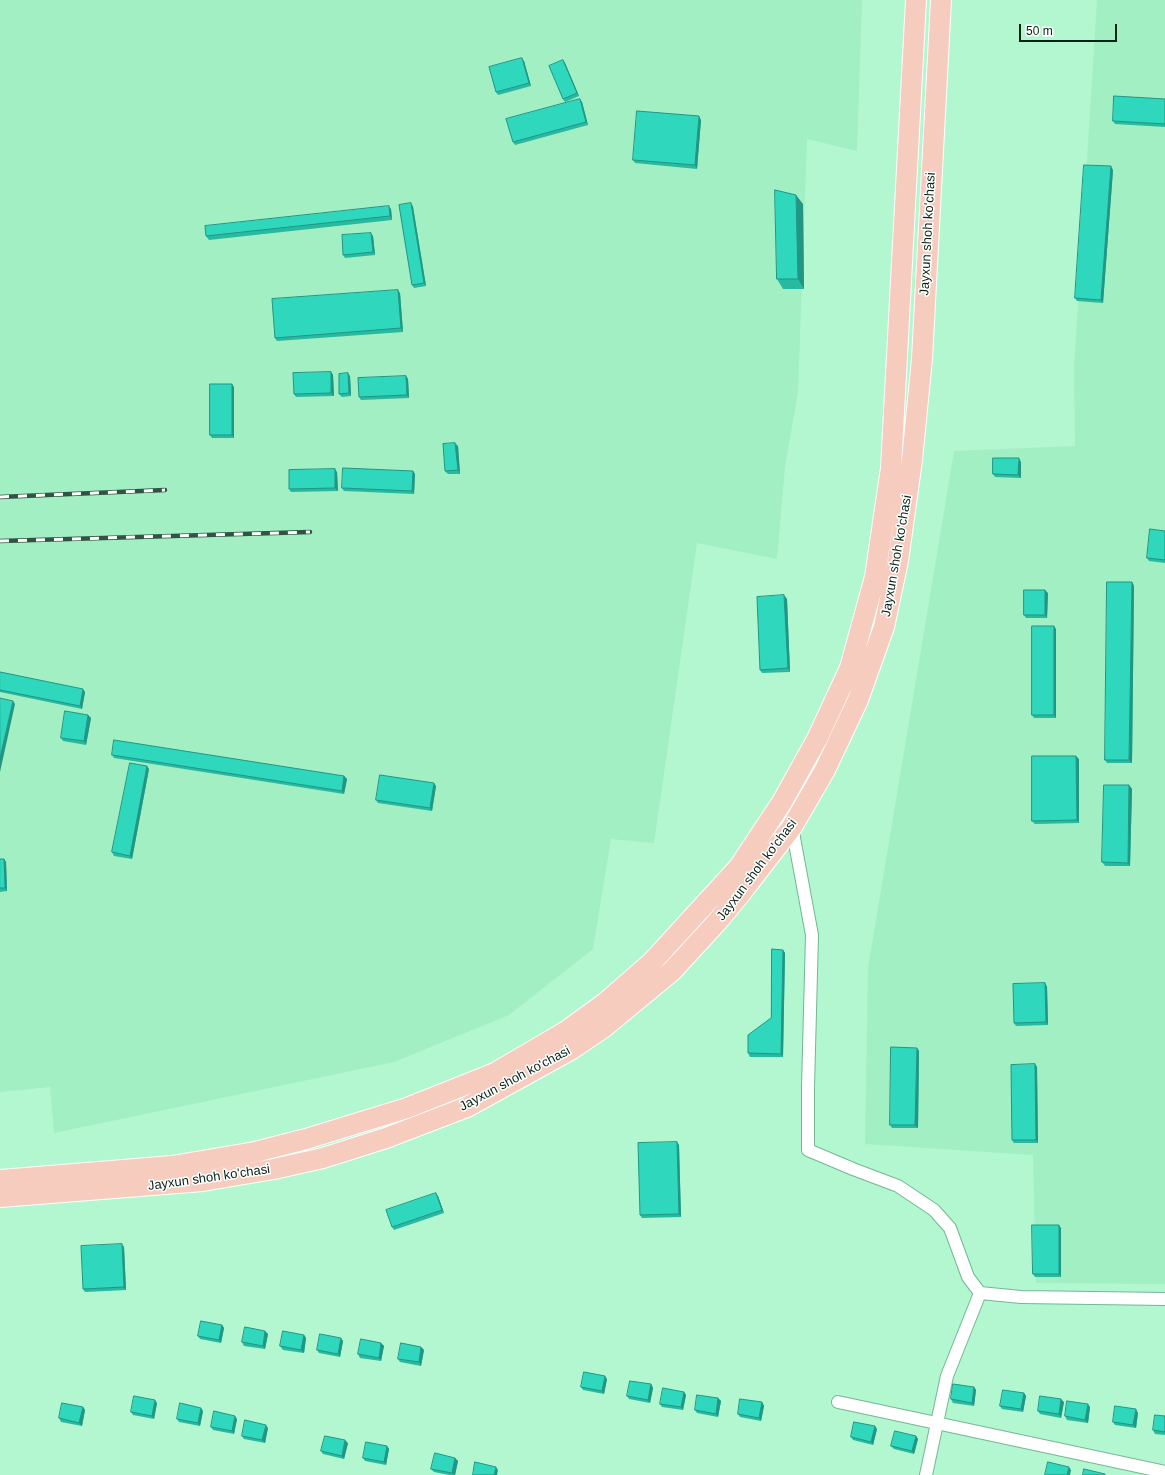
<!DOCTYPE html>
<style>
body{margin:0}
#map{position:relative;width:1165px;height:1475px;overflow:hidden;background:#b3f7d0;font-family:Helvetica,sans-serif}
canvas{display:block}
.scale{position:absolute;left:1019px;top:24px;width:98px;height:18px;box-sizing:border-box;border:2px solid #072316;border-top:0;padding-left:5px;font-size:12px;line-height:14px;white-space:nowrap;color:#072316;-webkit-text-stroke:3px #fff;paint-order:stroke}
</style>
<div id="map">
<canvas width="1165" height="1475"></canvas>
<div class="scale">50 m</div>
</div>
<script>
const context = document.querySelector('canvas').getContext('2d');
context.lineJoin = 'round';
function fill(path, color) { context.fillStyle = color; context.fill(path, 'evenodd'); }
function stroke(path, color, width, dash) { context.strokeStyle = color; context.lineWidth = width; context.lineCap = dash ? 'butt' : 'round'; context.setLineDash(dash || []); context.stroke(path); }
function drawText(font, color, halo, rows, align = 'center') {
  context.font = font + ' Helvetica,sans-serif'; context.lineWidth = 3; context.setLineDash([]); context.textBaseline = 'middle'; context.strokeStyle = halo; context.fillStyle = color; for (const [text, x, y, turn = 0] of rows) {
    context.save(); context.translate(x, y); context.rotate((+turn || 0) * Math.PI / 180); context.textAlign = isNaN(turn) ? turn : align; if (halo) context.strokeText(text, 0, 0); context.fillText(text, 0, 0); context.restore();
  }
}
fill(new Path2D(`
 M 0,0 L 862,0 L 857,151 L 807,139 L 798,392 L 785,467 L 777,559 L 697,543 L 654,843 L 611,839 L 593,949 L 509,1015 L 394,1062 L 54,1133 L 50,1087 L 0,1092 Z
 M 1097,0 L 1165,0 L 1165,1284 L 1036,1283 L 1033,1155 L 865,1144 L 868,968 L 954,451 L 1075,446 L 1074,367 Z`), '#a1efc3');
const minor = new Path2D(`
 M 792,827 L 812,935 L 808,1087 L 808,1150 L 853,1169 L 898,1186 L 934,1210 L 950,1228 L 968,1277 L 980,1293 L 1021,1297 L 1165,1299
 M 838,1402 L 1165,1472
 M 926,1475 L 947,1376 L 980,1293`);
const trunk = new Path2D(`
 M 0,1180 L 172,1166 L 255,1152 L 306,1139 L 407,1108 L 495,1073 L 565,1032 L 605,1003 L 652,962 L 739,867 L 782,802 L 817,739 L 850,668 L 875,577 L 891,468 L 916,0
 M 0,1197 L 203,1181 L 274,1169 L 323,1158 L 386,1138 L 467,1107 L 572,1049 L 603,1028 L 672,971 L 717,922 L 741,893 L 792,827 L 825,770 L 858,700 L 884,627 L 898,561 L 912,460 L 922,359 L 941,0`);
stroke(minor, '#74b792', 14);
stroke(trunk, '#fff', 22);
stroke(minor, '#fff', 12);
stroke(trunk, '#f6ccbe', 20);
const rail = new Path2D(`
 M 0,497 L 165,490
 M 0,541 L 310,532`);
stroke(rail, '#2f5542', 4.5);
stroke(rail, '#fff', 3, [9]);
fill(new Path2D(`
 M 563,60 L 565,63 L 579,96 L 565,102 L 563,99 Z
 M 524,61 L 531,86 L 498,95 L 496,92 Z
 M 1165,99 L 1165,127 L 1115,124 L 1113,121 Z
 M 582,102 L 588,125 L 515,145 L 513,142 Z
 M 701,120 L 697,169 L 635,163 L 633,160 Z
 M 1113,170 L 1103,303 L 1077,301 L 1075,298 Z
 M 411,203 L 413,207 L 426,286 L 414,288 L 412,285 Z
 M 803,204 L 804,289 L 783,289 L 777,279 Z
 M 391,209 L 392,220 L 209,240 L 206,236 Z
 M 373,236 L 375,255 L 345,258 L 343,255 Z
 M 400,293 L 403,332 L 277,341 L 275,338 Z
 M 331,372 L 333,375 L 334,396 L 296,397 L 294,394 Z
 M 350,376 L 351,396 L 342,397 L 339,394 Z
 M 406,376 L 408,379 L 409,398 L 361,400 L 359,397 Z
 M 234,387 L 234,438 L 212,438 L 210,435 Z
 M 458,446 L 460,474 L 448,474 L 445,471 Z
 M 1021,462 L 1021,478 L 995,477 L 993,474 Z
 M 413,471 L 415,474 L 414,494 L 344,491 L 342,488 Z
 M 337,472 L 338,491 L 291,492 L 289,489 Z
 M 1165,531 L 1165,563 L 1149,561 L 1147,558 Z
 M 1132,582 L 1134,586 L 1132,763 L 1107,763 L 1105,760 Z
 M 1048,593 L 1047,618 L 1026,618 L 1024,615 Z
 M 787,599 L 790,672 L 762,673 L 760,670 Z
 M 1056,629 L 1056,718 L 1034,718 L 1032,715 Z
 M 0,672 L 85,692 L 82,709 L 0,692 Z
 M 88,715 L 91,718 L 86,745 L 63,741 L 61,738 Z
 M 112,755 L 344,776 L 347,779 L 344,794 L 114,758 Z
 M 1079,759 L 1079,823 L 1035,824 L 1032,821 Z
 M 149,769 L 132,859 L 114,856 L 112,852 Z
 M 1129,785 L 1132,789 L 1130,866 L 1105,866 L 1102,862 Z
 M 436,786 L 432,811 L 378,803 L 376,800 Z
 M 0,859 L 4,859 L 6,862 L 7,891 L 0,892 Z
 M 783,950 L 785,953 L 783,1057 L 750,1057 L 748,1053 L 771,1018 Z
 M 1045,983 L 1047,987 L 1048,1025 L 1016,1026 L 1014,1023 Z
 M 917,1048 L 919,1051 L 918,1128 L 892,1128 L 890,1125 Z
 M 1035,1064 L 1037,1067 L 1038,1143 L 1014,1143 L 1012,1140 Z
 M 679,1145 L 681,1217 L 642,1218 L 640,1215 Z
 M 438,1196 L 444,1213 L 394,1230 L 392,1227 Z
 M 1061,1228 L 1061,1277 L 1035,1277 L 1033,1274 Z
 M 124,1247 L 126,1290 L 85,1292 L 83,1289 Z
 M 222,1325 L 224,1328 L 221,1343 L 200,1339 L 198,1336 Z
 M 265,1331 L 268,1334 L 265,1349 L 244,1346 L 242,1342 Z
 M 304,1335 L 306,1338 L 304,1353 L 283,1350 L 280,1346 Z
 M 343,1341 L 340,1357 L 319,1353 L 317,1350 Z
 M 381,1343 L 384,1346 L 381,1361 L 360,1358 L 358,1354 Z
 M 421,1347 L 424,1350 L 421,1366 L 400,1362 L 398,1359 Z
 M 607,1379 L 604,1394 L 583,1390 L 581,1387 Z
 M 651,1384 L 653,1388 L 650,1403 L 629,1399 L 627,1396 Z
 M 974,1387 L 976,1390 L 974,1406 L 953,1403 L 951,1399 Z
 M 684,1392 L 686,1395 L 683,1410 L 662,1407 L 660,1404 Z
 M 1024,1393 L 1026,1396 L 1023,1412 L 1002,1409 L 1000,1406 Z
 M 718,1398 L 721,1401 L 718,1417 L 697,1413 L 695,1410 Z
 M 762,1402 L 764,1406 L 761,1421 L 740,1417 L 738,1414 Z
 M 1064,1402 L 1061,1418 L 1040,1414 L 1038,1411 Z
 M 157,1403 L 154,1419 L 133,1415 L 131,1412 Z
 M 83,1407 L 85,1410 L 82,1426 L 61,1422 L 59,1418 Z
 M 1090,1407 L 1088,1423 L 1067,1420 L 1065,1416 Z
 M 203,1411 L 200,1426 L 179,1422 L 177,1419 Z
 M 1138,1413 L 1136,1428 L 1115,1425 L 1113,1422 Z
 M 1165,1416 L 1165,1435 L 1155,1434 L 1153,1430 Z
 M 237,1419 L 234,1434 L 213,1430 L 211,1427 Z
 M 268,1428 L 265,1443 L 244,1439 L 242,1436 Z
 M 877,1429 L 873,1445 L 853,1440 L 851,1437 Z
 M 916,1436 L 918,1439 L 914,1454 L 894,1449 L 891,1446 Z
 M 348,1443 L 344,1459 L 323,1454 L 321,1451 Z
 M 387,1446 L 389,1449 L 386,1465 L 365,1461 L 363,1458 Z
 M 455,1458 L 458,1461 L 455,1475 L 449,1475 L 434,1472 L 431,1469 Z`), '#28b9a3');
fill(new Path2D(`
 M 522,58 L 524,61 L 531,86 L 529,83 Z
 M 563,60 L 565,63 L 579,96 L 577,93 Z
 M 580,99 L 582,102 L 588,125 L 586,122 Z
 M 699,116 L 701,120 L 697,169 L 695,165 Z
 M 1111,166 L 1113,170 L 1103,303 L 1101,300 Z
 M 796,195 L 803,204 L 804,289 L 798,279 Z
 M 411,203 L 413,207 L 426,286 L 424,283 Z
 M 389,206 L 391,209 L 392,220 L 390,216 Z
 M 371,233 L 373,236 L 375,255 L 373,252 Z
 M 398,290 L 400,293 L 403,332 L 401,328 Z
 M 331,372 L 333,375 L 334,396 L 331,393 Z
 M 348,373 L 350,376 L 351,396 L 349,393 Z
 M 406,376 L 408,379 L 409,398 L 407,395 Z
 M 232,384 L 234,387 L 234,438 L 232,435 Z
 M 455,443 L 458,446 L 460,474 L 458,470 Z
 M 1019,458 L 1021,462 L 1021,478 L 1018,475 Z
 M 335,469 L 337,472 L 338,491 L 335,488 Z
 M 413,471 L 415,474 L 414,494 L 412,491 Z
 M 1132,582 L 1134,586 L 1132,763 L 1129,760 Z
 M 1045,590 L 1048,593 L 1047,618 L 1045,615 Z
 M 784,595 L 787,599 L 790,672 L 788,668 Z
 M 1054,626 L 1056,629 L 1056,718 L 1054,715 Z
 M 83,689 L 85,692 L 82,709 L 80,706 Z
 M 13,701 L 15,704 L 0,772 L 0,758 Z
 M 88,715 L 91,718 L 86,745 L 84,741 Z
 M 1076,756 L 1079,759 L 1079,823 L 1077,820 Z
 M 147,766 L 149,769 L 132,859 L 130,856 Z
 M 344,776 L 347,779 L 344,794 L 342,791 Z
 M 434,783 L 436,786 L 432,811 L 430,808 Z
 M 1129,785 L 1132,789 L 1130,866 L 1128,863 Z
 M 4,859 L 6,862 L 7,891 L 5,888 Z
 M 783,950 L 785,953 L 783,1057 L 781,1054 Z
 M 1045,983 L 1047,987 L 1048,1025 L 1046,1022 Z
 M 917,1048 L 919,1051 L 918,1128 L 915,1125 Z
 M 1035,1064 L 1037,1067 L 1038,1143 L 1036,1140 Z
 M 677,1142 L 679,1145 L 681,1217 L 679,1214 Z
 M 436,1193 L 438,1196 L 444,1213 L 442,1210 Z
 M 1059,1225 L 1061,1228 L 1061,1277 L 1059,1274 Z
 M 122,1244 L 124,1247 L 126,1290 L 124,1287 Z
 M 222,1325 L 224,1328 L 221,1343 L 219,1340 Z
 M 265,1331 L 268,1334 L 265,1349 L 263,1346 Z
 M 304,1335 L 306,1338 L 304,1353 L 301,1350 Z
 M 341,1338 L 343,1341 L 340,1357 L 338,1354 Z
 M 381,1343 L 384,1346 L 381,1361 L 379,1358 Z
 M 421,1347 L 424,1350 L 421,1366 L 419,1362 Z
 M 605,1376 L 607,1379 L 604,1394 L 602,1391 Z
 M 651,1384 L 653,1388 L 650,1403 L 648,1400 Z
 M 974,1387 L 976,1390 L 974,1406 L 972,1403 Z
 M 684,1392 L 686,1395 L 683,1410 L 681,1407 Z
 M 1024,1393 L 1026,1396 L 1023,1412 L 1021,1409 Z
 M 718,1398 L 721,1401 L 718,1417 L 716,1414 Z
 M 1061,1399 L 1064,1402 L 1061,1418 L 1059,1414 Z
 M 155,1400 L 157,1403 L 154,1419 L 152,1416 Z
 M 762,1402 L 764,1406 L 761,1421 L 759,1418 Z
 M 1088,1404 L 1090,1407 L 1088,1423 L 1085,1420 Z
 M 83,1407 L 85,1410 L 82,1426 L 79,1423 Z
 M 201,1408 L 203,1411 L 200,1426 L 198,1423 Z
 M 1136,1409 L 1138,1413 L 1136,1428 L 1133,1425 Z
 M 235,1416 L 237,1419 L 234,1434 L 232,1431 Z
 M 266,1425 L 268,1428 L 265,1443 L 262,1440 Z
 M 875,1426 L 877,1429 L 873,1445 L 871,1442 Z
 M 916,1436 L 918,1439 L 914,1454 L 912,1451 Z
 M 345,1440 L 348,1443 L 344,1459 L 342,1456 Z
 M 387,1446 L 389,1449 L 386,1465 L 384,1462 Z
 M 455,1458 L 458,1461 L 455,1475 L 454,1475 L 452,1473 Z
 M 496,1467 L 498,1470 L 497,1475 L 494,1475 Z
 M 1069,1467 L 1071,1470 L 1070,1475 L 1067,1475 Z`), '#219684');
const building = new Path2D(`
 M 522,58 L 529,83 L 496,92 L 489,67 Z
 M 563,60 L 577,93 L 563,99 L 549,66 Z
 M 1114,96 L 1165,99 L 1165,124 L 1113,121 Z
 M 580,99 L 586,122 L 513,142 L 506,119 Z
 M 637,111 L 699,116 L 695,165 L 633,160 Z
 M 1084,165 L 1111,166 L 1101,300 L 1075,298 Z
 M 775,190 L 796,195 L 798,279 L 777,279 Z
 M 411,203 L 424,283 L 412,285 L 399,205 Z
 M 389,206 L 390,216 L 206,236 L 205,226 Z
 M 371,233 L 373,252 L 343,255 L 342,235 Z
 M 398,290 L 401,328 L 275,338 L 272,299 Z
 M 331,372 L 331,393 L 294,394 L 293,373 Z
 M 348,373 L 349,393 L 339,394 L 339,374 Z
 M 406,376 L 407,395 L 359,397 L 358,378 Z
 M 210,384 L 232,384 L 232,435 L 210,435 Z
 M 455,443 L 458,470 L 445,471 L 443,444 Z
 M 993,458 L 1019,458 L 1018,475 L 993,474 Z
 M 343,468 L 413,471 L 412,491 L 342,488 Z
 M 335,469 L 335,488 L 289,489 L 289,470 Z
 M 1150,529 L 1165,531 L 1165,560 L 1147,558 Z
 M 1107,582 L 1132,582 L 1129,760 L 1105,760 Z
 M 1024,590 L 1045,590 L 1045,615 L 1024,615 Z
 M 784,595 L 788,668 L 760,670 L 757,597 Z
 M 1032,626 L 1054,626 L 1054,715 L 1032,715 Z
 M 0,672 L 83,689 L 80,706 L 0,690 Z
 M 0,698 L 13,701 L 0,758 Z
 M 65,711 L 88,715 L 84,741 L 61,738 Z
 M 114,740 L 344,776 L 342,791 L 112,755 Z
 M 1032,756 L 1076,756 L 1077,820 L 1032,821 Z
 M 130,763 L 147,766 L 130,856 L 112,852 Z
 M 380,775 L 434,783 L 430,808 L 376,800 Z
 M 1104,785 L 1129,785 L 1128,863 L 1102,862 Z
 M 0,859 L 4,859 L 5,888 L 0,888 Z
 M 772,949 L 783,950 L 781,1054 L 748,1053 L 748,1035 L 771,1018 Z
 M 1045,983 L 1046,1022 L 1014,1023 L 1013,984 Z
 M 891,1047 L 917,1048 L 915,1125 L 890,1125 Z
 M 1035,1064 L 1036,1140 L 1012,1140 L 1011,1065 Z
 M 677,1142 L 679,1214 L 640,1215 L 638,1143 Z
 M 436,1193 L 442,1210 L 392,1227 L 386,1210 Z
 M 1032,1225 L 1059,1225 L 1059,1274 L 1033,1274 Z
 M 122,1244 L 124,1287 L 83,1289 L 81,1246 Z
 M 201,1321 L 222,1325 L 219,1340 L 198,1336 Z
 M 245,1327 L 265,1331 L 263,1346 L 242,1342 Z
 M 283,1331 L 304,1335 L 301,1350 L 280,1346 Z
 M 320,1334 L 341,1338 L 338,1354 L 317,1350 Z
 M 361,1339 L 381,1343 L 379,1358 L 358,1354 Z
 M 401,1343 L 421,1347 L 419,1362 L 398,1359 Z
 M 584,1372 L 605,1376 L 602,1391 L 581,1387 Z
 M 630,1381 L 651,1384 L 648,1400 L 627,1396 Z
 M 953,1384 L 974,1387 L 972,1403 L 951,1399 Z
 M 663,1388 L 684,1392 L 681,1407 L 660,1404 Z
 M 1003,1390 L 1024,1393 L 1021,1409 L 1000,1406 Z
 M 697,1395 L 718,1398 L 716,1414 L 695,1410 Z
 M 134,1396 L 155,1400 L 152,1416 L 131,1412 Z
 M 1040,1396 L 1061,1399 L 1059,1414 L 1038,1411 Z
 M 740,1399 L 762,1402 L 759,1418 L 738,1414 Z
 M 1067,1401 L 1088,1404 L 1085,1420 L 1065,1416 Z
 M 62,1403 L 83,1407 L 79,1423 L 59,1418 Z
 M 180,1403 L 201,1408 L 198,1423 L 177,1419 Z
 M 1115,1406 L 1136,1409 L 1133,1425 L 1113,1422 Z
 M 214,1411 L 235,1416 L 232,1431 L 211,1427 Z
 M 1155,1415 L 1165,1416 L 1165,1432 L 1153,1430 Z
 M 245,1420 L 266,1425 L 262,1440 L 242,1436 Z
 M 854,1422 L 875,1426 L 871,1442 L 851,1437 Z
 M 895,1431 L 916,1436 L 912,1451 L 891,1446 Z
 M 325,1436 L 345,1440 L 342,1456 L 321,1451 Z
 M 366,1442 L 387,1446 L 384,1462 L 363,1458 Z
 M 435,1453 L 455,1458 L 452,1473 L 431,1469 Z
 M 475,1462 L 496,1467 L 494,1475 L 473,1475 Z
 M 1048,1462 L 1069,1467 L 1067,1475 L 1045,1475 Z
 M 1084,1469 L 1105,1474 L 1105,1475 L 1083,1475 Z`);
fill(building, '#2fd7bd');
stroke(building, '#219684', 1);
drawText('13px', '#072316', '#fff', [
 ["Jayxun shoh ko'chasi",928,234,-87],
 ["Jayxun shoh ko'chasi",897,556,-80],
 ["Jayxun shoh ko'chasi",757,870,-53],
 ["Jayxun shoh ko'chasi",515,1079,-28],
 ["Jayxun shoh ko'chasi",209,1178,-8]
]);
</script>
